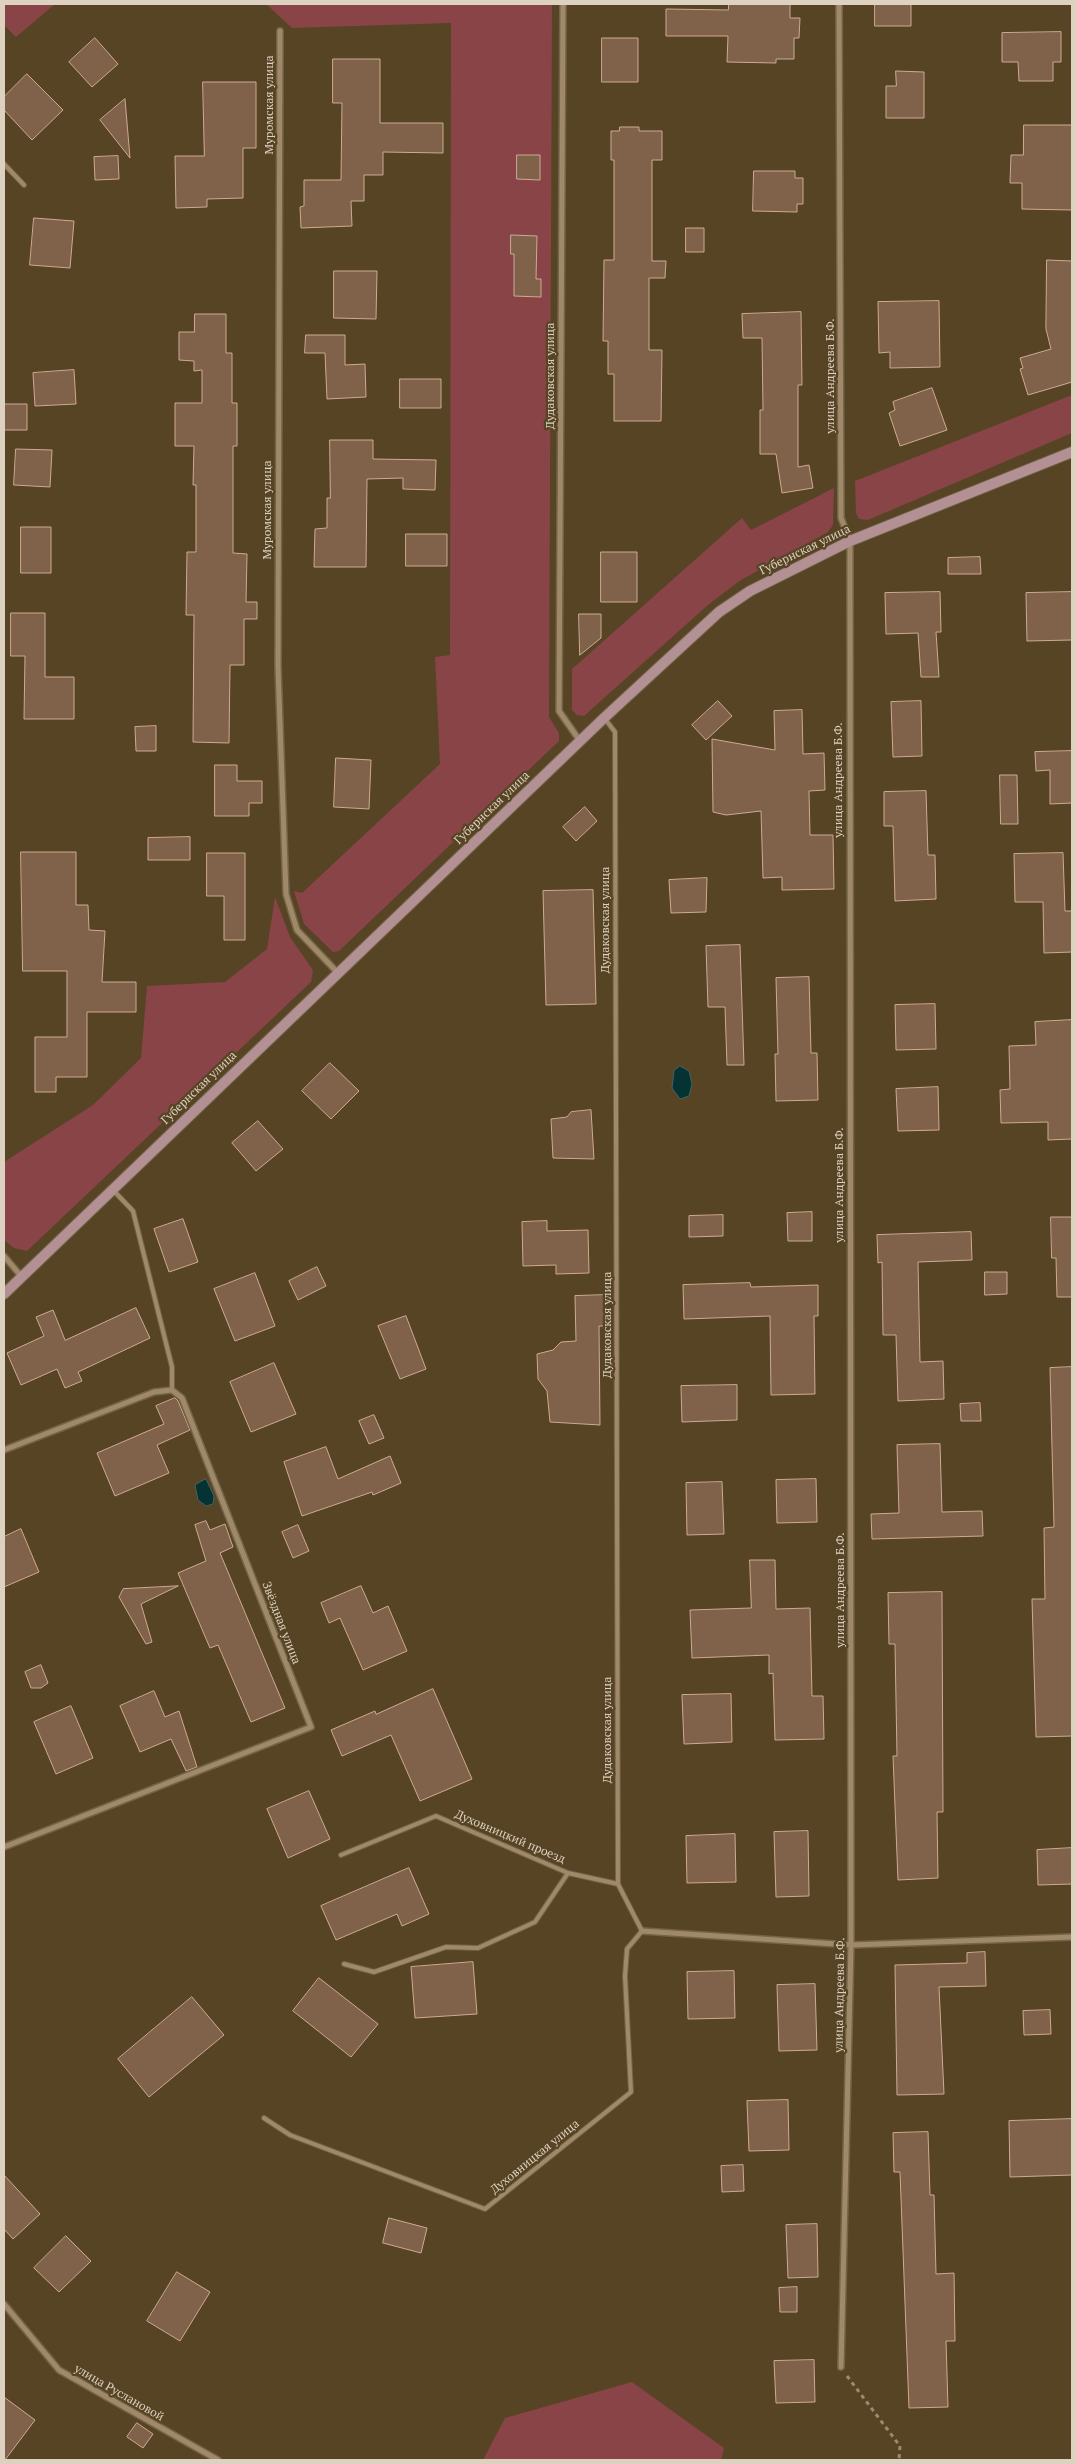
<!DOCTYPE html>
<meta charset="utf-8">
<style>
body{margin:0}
#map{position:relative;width:1076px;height:2464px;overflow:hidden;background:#574425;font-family:"PT Serif",serif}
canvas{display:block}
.frame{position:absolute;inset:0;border:5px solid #ddd1c0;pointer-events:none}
</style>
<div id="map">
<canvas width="1076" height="2464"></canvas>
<div class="frame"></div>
</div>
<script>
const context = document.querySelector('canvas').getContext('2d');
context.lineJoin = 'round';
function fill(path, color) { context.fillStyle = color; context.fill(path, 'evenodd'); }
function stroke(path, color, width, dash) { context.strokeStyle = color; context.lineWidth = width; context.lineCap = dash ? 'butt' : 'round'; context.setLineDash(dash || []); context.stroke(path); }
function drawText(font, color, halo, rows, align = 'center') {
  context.font = font + ' "PT Serif",serif'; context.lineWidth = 4.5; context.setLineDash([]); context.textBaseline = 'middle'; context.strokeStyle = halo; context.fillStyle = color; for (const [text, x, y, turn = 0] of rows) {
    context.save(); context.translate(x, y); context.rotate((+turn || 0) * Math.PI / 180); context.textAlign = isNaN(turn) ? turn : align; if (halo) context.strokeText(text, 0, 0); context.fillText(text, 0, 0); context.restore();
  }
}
fill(new Path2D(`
 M 4,4 L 55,4 L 16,37 L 4,25 Z
 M 266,4 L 552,4 L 549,717 L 559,733 L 559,741 L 339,951 L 333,952 L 304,924 L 294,891 L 302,893 L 440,764 L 435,657 L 450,655 L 451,23 L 292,28 Z
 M 1072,395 L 1072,433 L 868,520 L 859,519 L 856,513 L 855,481 Z
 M 834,488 L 833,525 L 828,532 L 741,580 L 709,604 L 584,716 L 577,715 L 572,710 L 572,669 L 742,518 L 751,530 Z
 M 275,897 L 290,937 L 313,970 L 311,982 L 27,1251 L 14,1248 L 4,1240 L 4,1162 L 93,1105 L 141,1058 L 147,986 L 225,982 L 267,949 Z
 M 632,2382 L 724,2448 L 721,2460 L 483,2460 L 505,2418 Z`), '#884447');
const water = new Path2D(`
 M 680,1066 L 689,1071 L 692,1084 L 689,1096 L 680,1099 L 672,1088 L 674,1071 Z
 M 206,1479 L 214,1496 L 213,1504 L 206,1506 L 198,1500 L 195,1485 Z`);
fill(water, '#053334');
stroke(water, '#46625e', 1);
const building = new Path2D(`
 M 729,4 L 790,4 L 790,18 L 800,18 L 799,38 L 794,38 L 794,59 L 776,59 L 776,63 L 727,62 L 728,36 L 666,36 L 666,9 L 728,10 Z
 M 875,4 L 911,4 L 911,26 L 875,26 Z
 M 1061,32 L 1061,62 L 1053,62 L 1053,81 L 1019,81 L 1018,62 L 1002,62 L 1002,33 Z
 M 95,38 L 118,64 L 92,87 L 69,62 Z
 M 602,38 L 638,38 L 638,82 L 602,82 Z
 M 333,59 L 380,59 L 380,123 L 443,123 L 443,153 L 383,152 L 383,175 L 364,175 L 364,201 L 351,201 L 352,226 L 301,228 L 300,207 L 304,206 L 304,180 L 341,180 L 342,103 L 333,103 Z
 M 896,71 L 924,72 L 924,118 L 886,118 L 886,86 L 896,86 Z
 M 27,74 L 63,110 L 32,140 L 4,110 L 4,97 Z
 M 203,82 L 256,82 L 256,148 L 243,148 L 243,198 L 207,199 L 207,207 L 176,208 L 175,156 L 204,156 Z
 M 125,99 L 130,158 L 100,120 Z
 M 1024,125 L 1072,125 L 1072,210 L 1022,209 L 1022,183 L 1010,183 L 1011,155 L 1023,155 Z
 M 620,127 L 639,127 L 639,131 L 662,131 L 662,160 L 652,160 L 652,261 L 666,261 L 665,278 L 649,278 L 649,350 L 662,350 L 661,421 L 614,421 L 614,374 L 608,374 L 608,341 L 603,341 L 604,260 L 614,260 L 614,160 L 611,160 L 611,131 L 619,131 Z
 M 517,155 L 540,155 L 540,180 L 517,179 Z
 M 118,156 L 119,179 L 95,180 L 94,157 Z
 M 754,171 L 795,171 L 795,178 L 803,178 L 803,204 L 797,204 L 797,212 L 753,211 Z
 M 34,218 L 74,221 L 70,268 L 30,265 Z
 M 686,228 L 704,228 L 704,252 L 686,252 Z
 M 511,235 L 537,236 L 536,279 L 541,279 L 541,297 L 514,296 L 514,254 L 511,254 Z
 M 1047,260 L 1072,261 L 1072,382 L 1028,395 L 1020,369 L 1023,368 L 1020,358 L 1051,349 L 1046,329 Z
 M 334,271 L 377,271 L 376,319 L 334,318 Z
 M 939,301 L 940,367 L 890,368 L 890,352 L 879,353 L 878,302 Z
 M 801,312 L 802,385 L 798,385 L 798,467 L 809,465 L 813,488 L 782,493 L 776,454 L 760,454 L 760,410 L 763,410 L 762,338 L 743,338 L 742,314 Z
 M 195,314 L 226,314 L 226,353 L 232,353 L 232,403 L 237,403 L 237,446 L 233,446 L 233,553 L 247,554 L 246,602 L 257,602 L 257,619 L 244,619 L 244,665 L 230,665 L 229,743 L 193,742 L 194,615 L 186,615 L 187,552 L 196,552 L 196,485 L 193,485 L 194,446 L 175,446 L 175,403 L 202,403 L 202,370 L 194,371 L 194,361 L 179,360 L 179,332 L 194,332 Z
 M 306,335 L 345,335 L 345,365 L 365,364 L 366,397 L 327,399 L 325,353 L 305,353 Z
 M 74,370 L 76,404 L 35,406 L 33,373 Z
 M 400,379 L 441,379 L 441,408 L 400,408 Z
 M 932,388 L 947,430 L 900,446 L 889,413 L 895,410 L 893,402 Z
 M 4,404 L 27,404 L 27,430 L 4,430 Z
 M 330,440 L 373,440 L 373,459 L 436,460 L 435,490 L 403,489 L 403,478 L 367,479 L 366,567 L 314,567 L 315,529 L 327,528 L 327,498 L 330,498 Z
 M 16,449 L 52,450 L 50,487 L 14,485 Z
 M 21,527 L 51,527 L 51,573 L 21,573 Z
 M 406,534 L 447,534 L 447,566 L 406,566 Z
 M 601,552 L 637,552 L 637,602 L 601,602 Z
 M 980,557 L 981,574 L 948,574 L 948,558 Z
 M 940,592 L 941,632 L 936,632 L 939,677 L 921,677 L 918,633 L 886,634 L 885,593 Z
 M 1072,592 L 1072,640 L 1027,641 L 1026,593 Z
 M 11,613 L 45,613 L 45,677 L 74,677 L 74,719 L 24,719 L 25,656 L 11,656 Z
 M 579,614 L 601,614 L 601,638 L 580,655 Z
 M 718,701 L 732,716 L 706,740 L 692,725 Z
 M 921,701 L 922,756 L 893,757 L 891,702 Z
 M 802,710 L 803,754 L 824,753 L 825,790 L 809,791 L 810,835 L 833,835 L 834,889 L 782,890 L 782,877 L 763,878 L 761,811 L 726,815 L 713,812 L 712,739 L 775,750 L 774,711 Z
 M 156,726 L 156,751 L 136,751 L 135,727 Z
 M 1072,751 L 1072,803 L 1050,804 L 1050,770 L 1036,771 L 1035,752 Z
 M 336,758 L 371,760 L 369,809 L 334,807 Z
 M 215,765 L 237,765 L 237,781 L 262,781 L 262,803 L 249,803 L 249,816 L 215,816 Z
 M 1000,775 L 1017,775 L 1018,824 L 1001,824 Z
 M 926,791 L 928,855 L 935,855 L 936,899 L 895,901 L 893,826 L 884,826 L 884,792 Z
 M 585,807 L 597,821 L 576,841 L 563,827 Z
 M 190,837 L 190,860 L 148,860 L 148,838 Z
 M 21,852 L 76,852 L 76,905 L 88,905 L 89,930 L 105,931 L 102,982 L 136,982 L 136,1012 L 87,1012 L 87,1077 L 56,1077 L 56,1092 L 35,1092 L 35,1037 L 67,1037 L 67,971 L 23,971 Z
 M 207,853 L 245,853 L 245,940 L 224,940 L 224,896 L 207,896 Z
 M 1063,853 L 1065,911 L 1072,911 L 1072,952 L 1044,953 L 1043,902 L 1015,902 L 1014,854 Z
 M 707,878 L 706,912 L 671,913 L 669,880 Z
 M 593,890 L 596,1004 L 546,1005 L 543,891 Z
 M 740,945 L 744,1065 L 727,1065 L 725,1007 L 708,1007 L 706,946 Z
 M 809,977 L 811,1053 L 817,1053 L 818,1100 L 776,1101 L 775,1054 L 778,1054 L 776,978 Z
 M 935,1004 L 936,1049 L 896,1050 L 895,1005 Z
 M 1072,1020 L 1072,1139 L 1048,1140 L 1048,1122 L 1001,1123 L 1000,1090 L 1010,1089 L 1009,1046 L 1036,1045 L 1035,1022 Z
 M 330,1063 L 359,1091 L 331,1119 L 302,1091 Z
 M 938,1087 L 939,1130 L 898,1131 L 896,1089 Z
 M 591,1110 L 594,1159 L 553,1158 L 551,1119 L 567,1117 L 571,1112 Z
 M 258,1121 L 283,1149 L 256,1171 L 232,1143 Z
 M 812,1212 L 812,1241 L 788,1241 L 787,1213 Z
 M 723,1215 L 723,1236 L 689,1237 L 689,1216 Z
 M 1051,1217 L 1072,1217 L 1072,1297 L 1057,1297 L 1056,1258 L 1052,1258 Z
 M 183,1219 L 198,1262 L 169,1272 L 154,1229 Z
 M 547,1221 L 547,1231 L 588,1230 L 589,1273 L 556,1274 L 556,1265 L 523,1266 L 522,1222 Z
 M 971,1232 L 972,1260 L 918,1262 L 920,1362 L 943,1361 L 944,1399 L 898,1401 L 896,1335 L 883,1335 L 882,1262 L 878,1263 L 877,1235 Z
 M 317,1267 L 326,1286 L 298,1300 L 289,1281 Z
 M 985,1272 L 1007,1272 L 1007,1294 L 985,1295 Z
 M 255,1273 L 275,1326 L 235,1341 L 214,1289 Z
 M 750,1283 L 751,1287 L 818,1285 L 818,1316 L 814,1316 L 815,1394 L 771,1395 L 770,1316 L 684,1319 L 683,1285 Z
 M 606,1295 L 607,1326 L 599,1326 L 600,1425 L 550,1422 L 547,1391 L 538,1379 L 537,1354 L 553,1350 L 561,1342 L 576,1341 L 575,1296 Z
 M 136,1308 L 150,1338 L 78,1372 L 82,1381 L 65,1388 L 57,1369 L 21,1385 L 7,1353 L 44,1336 L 36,1317 L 53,1310 L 65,1340 Z
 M 406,1316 L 426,1369 L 400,1379 L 378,1326 Z
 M 274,1363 L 296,1414 L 251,1432 L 230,1382 Z
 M 1072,1367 L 1072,1736 L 1036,1737 L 1032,1599 L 1045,1599 L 1044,1528 L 1054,1527 L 1050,1368 Z
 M 737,1385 L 737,1420 L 682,1422 L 681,1386 Z
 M 175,1398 L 178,1401 L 190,1430 L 157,1445 L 169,1473 L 115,1496 L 97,1453 L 164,1424 L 156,1406 Z
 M 980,1403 L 981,1421 L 961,1421 L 960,1404 Z
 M 374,1415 L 384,1438 L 369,1444 L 359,1421 Z
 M 940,1444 L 942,1512 L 982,1511 L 983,1536 L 872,1539 L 871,1514 L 899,1513 L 897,1445 Z
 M 326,1447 L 338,1479 L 390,1456 L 401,1483 L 373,1495 L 372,1492 L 302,1516 L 284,1462 Z
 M 816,1479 L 817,1522 L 777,1523 L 776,1480 Z
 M 722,1482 L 724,1534 L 687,1535 L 686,1483 Z
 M 206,1521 L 210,1530 L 225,1524 L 233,1547 L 220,1553 L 285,1708 L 251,1722 L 218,1645 L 210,1648 L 178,1573 L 206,1561 L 195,1525 Z
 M 298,1525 L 309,1551 L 293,1558 L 282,1532 Z
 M 21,1529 L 39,1572 L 4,1587 L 4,1537 Z
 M 750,1560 L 775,1560 L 776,1609 L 810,1608 L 812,1696 L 823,1696 L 824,1739 L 775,1740 L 773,1673 L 769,1674 L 769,1655 L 692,1658 L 690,1610 L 751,1608 Z
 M 178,1586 L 141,1604 L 152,1642 L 146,1644 L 119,1597 L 123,1589 Z
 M 361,1586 L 373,1613 L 388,1606 L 407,1651 L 363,1670 L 340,1618 L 329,1623 L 321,1603 Z
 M 942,1592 L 943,1812 L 937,1812 L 938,1878 L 898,1880 L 893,1756 L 897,1756 L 895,1644 L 889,1644 L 888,1593 Z
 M 41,1665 L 48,1683 L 41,1688 L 31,1688 L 25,1672 Z
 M 433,1689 L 472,1779 L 420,1801 L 391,1735 L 342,1756 L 331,1730 L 375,1711 L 376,1714 Z
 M 154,1691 L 165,1717 L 179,1711 L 197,1767 L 186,1771 L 171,1739 L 140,1752 L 120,1706 Z
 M 731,1694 L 732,1742 L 684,1744 L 682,1695 Z
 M 71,1706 L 93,1758 L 56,1774 L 34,1722 Z
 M 309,1791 L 330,1839 L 288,1858 L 267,1809 Z
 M 808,1831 L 809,1896 L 776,1897 L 774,1832 Z
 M 735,1834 L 736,1882 L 687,1883 L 686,1836 Z
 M 1072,1848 L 1072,1884 L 1038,1885 L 1037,1850 Z
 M 409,1868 L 429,1914 L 402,1926 L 397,1914 L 336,1940 L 321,1906 Z
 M 985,1952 L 986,1986 L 939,1987 L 944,2094 L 897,2095 L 895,1965 L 967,1963 L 967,1953 Z
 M 473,1962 L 477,2014 L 415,2018 L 411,1967 Z
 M 734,1971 L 735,2018 L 688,2019 L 687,1972 Z
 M 319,1978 L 378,2024 L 351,2057 L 293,2011 Z
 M 815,1984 L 817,2050 L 779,2051 L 777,1985 Z
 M 192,1997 L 224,2035 L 149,2097 L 118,2059 Z
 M 1050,2010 L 1051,2034 L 1024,2035 L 1023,2011 Z
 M 788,2100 L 789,2150 L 749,2151 L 747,2101 Z
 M 1072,2119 L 1072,2175 L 1010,2177 L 1009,2121 Z
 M 928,2132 L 930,2195 L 934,2195 L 936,2274 L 954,2273 L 955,2341 L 946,2341 L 948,2407 L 909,2408 L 900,2172 L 894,2172 L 893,2133 Z
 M 743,2165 L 744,2191 L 722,2192 L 721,2166 Z
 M 4,2175 L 40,2214 L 13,2239 L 4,2229 Z
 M 389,2218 L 427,2228 L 421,2253 L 383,2243 Z
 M 817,2224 L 818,2277 L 788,2278 L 786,2225 Z
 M 66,2236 L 91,2261 L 59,2292 L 34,2268 Z
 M 177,2272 L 210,2292 L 180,2341 L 147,2321 Z
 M 797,2287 L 797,2312 L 780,2312 L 779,2288 Z
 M 814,2360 L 815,2402 L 776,2403 L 774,2361 Z
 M 4,2397 L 35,2420 L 5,2460 L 4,2460 Z
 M 137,2423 L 153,2434 L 143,2448 L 127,2437 Z`);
fill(building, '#80614a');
stroke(building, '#cdab92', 1);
const lane = new Path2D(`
 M 4,164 L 24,185
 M 113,1190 L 133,1211 L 172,1367 L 172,1390
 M 341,1855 L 436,1816 L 568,1873 L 618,1884
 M 344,1964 L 374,1972 L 446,1947 L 478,1948 L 535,1922 L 568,1873
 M 264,2118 L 290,2135 L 485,2209 L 631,2092 L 625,1976 L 627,1949 L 642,1931 L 618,1884 L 615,732 L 605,719`);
const street = new Path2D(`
 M 563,4 L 559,711 L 580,741
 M 839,4 L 841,518 L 850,541 L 851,1945 L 841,2367
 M 280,31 L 278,667 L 286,894 L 297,930 L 337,972
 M 4,1256 L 21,1276
 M 4,1450 L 154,1392 L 172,1390 L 182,1398 L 311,1727 L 4,1847
 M 642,1931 L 851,1945 L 1072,1937
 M 4,2304 L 59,2370 L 218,2460`);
const secondary = new Path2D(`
 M 4,1294 L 604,718 L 719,612 L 750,591 L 850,541 L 1072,452`);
stroke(lane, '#736348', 6);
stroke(street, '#736348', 8);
stroke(secondary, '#736348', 12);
stroke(new Path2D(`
 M 847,2376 L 900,2446 L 899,2460`), '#9b8b73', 3, [4, 4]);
stroke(lane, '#9f8969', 4);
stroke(street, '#9f8969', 5);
stroke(secondary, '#b29093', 10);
drawText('12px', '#ddd1c0', '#574425', [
 ["Муромская улица",270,105,-90],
 ["Дудаковская улица",551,376,-90],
 ["улица Андреева Б.Ф.",831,376,-90],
 ["Муромская улица",268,510,-90],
 ["Губернская улица",805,550,-26],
 ["улица Андреева Б.Ф.",839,780,-90],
 ["Губернская улица",492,808,-44],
 ["Дудаковская улица",606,920,-90],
 ["Губернская улица",199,1088,-44],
 ["улица Андреева Б.Ф.",840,1185,-90],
 ["Дудаковская улица",608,1325,-90],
 ["улица Андреева Б.Ф.",841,1590,-90],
 ["Звёздная улица",281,1623,69],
 ["Дудаковская улица",608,1730,-90],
 ["Духовницкий проезд",510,1837,23],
 ["улица Андреева Б.Ф.",840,1995,-89],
 ["Духовницкая улица",535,2157,-39],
 ["улица Руслановой",119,2393,30]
]);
</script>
